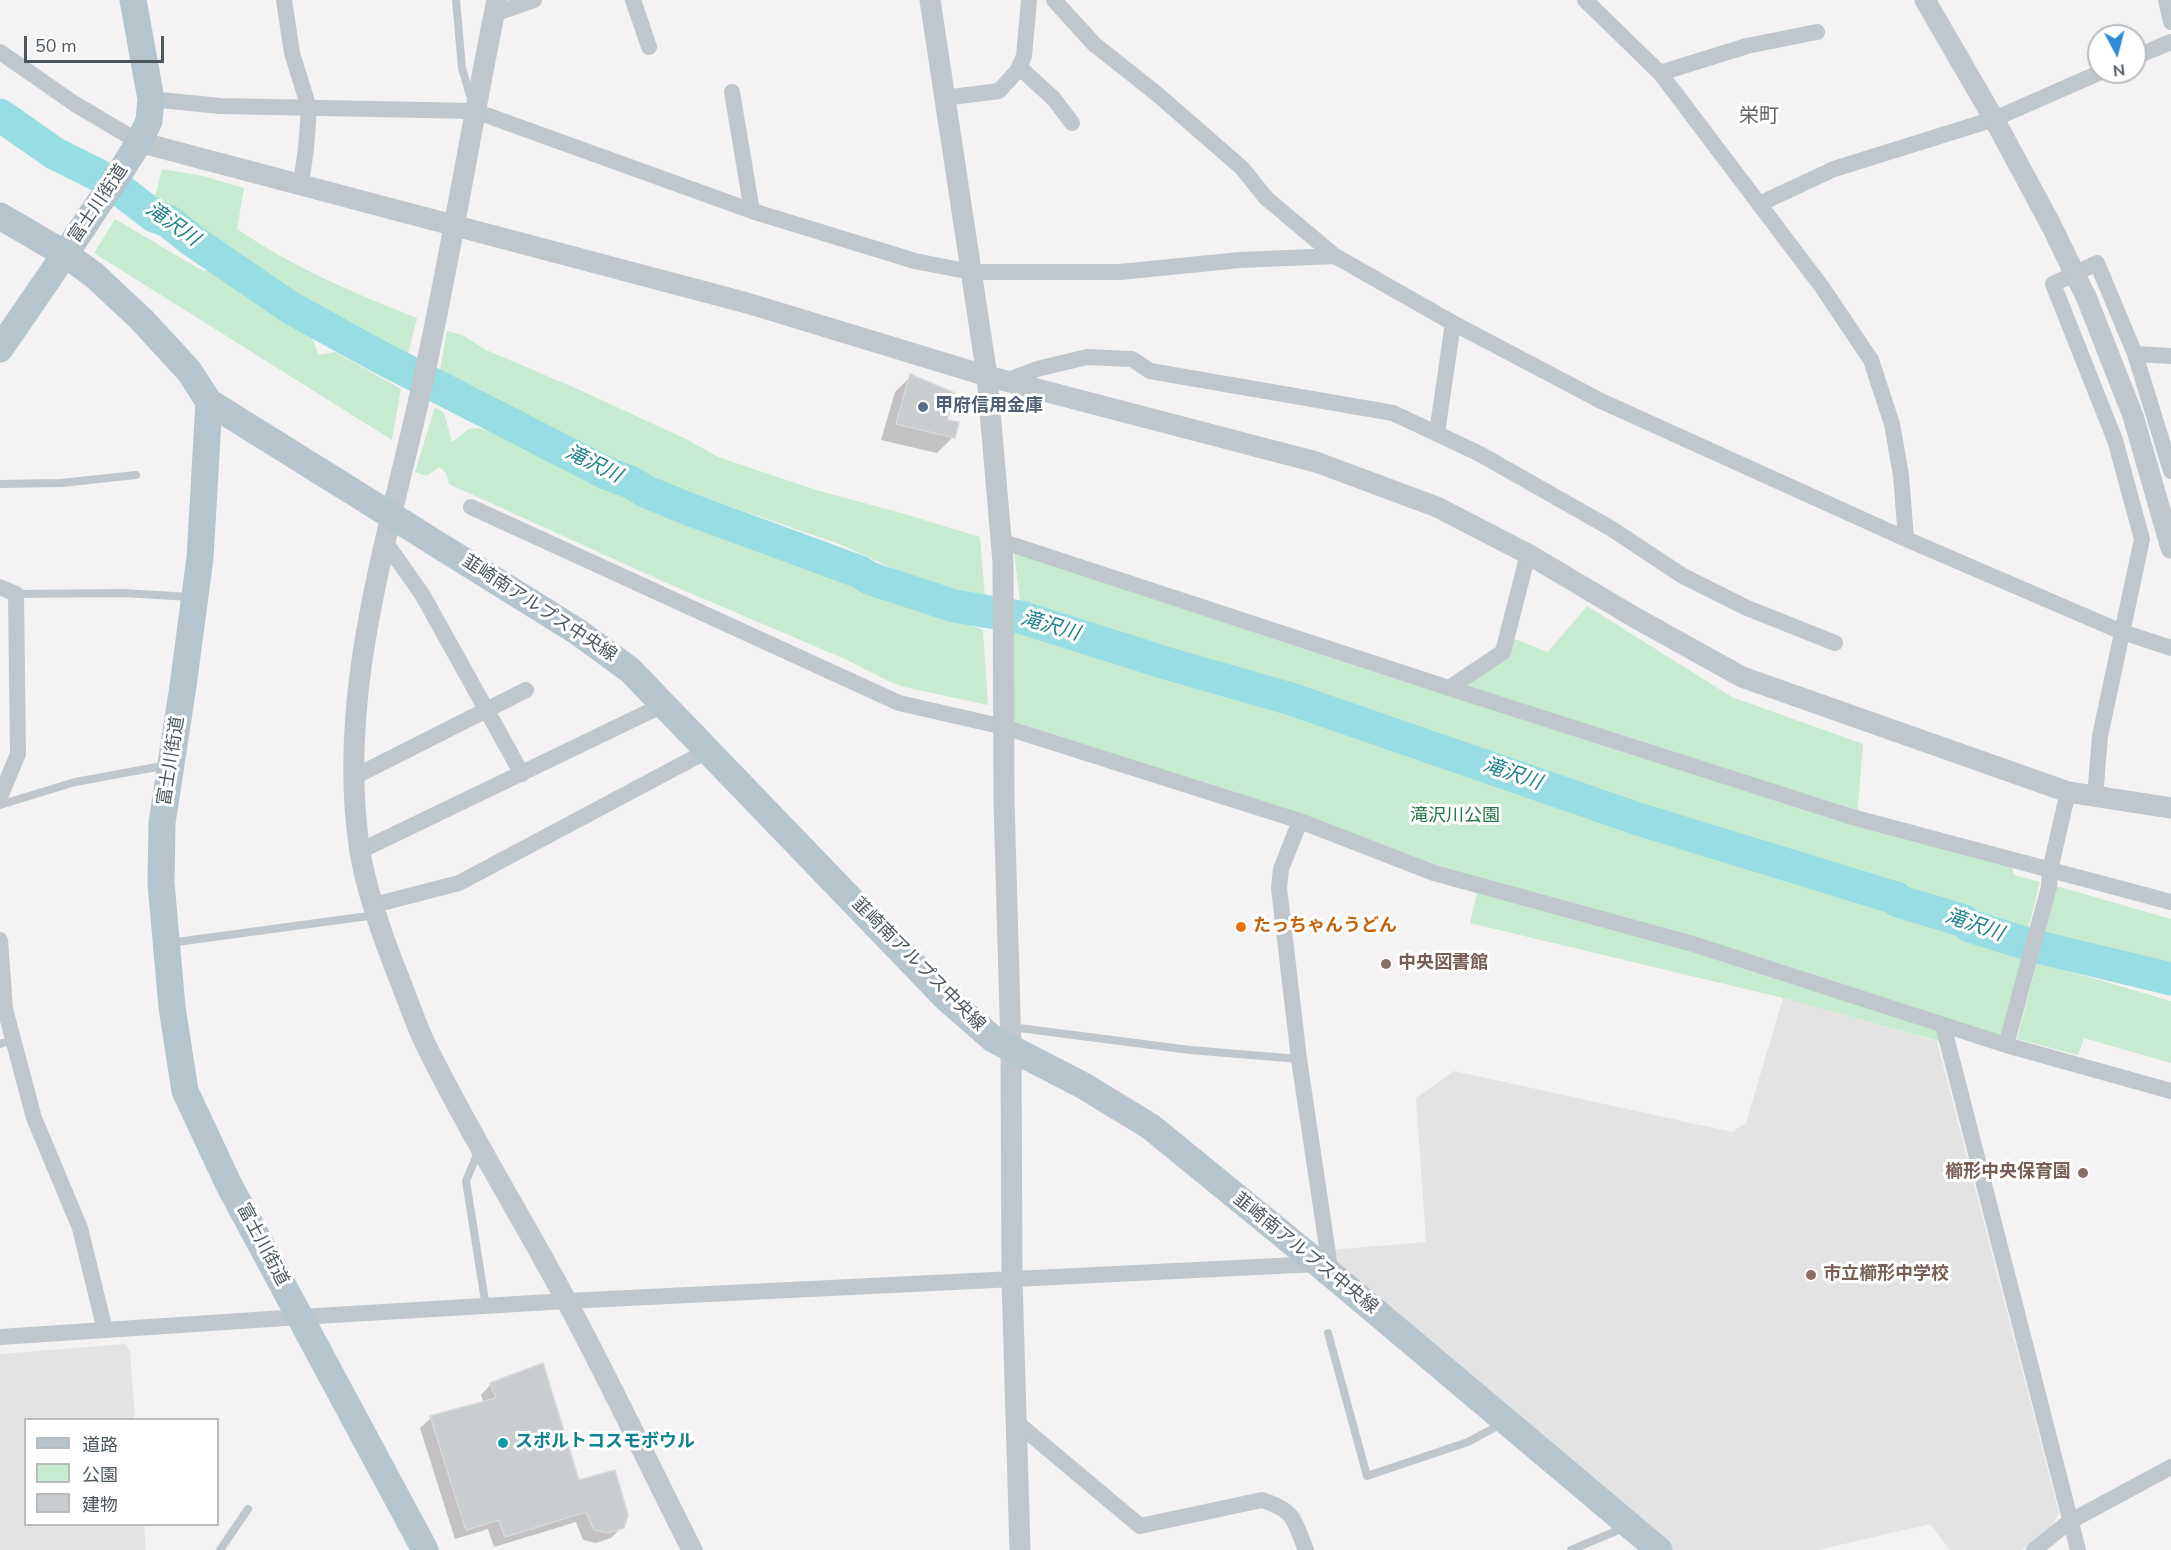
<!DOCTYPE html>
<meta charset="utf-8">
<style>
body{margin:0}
#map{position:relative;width:2171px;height:1550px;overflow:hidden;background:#f4f2f2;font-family:"Nunito Sans","Noto Sans JP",sans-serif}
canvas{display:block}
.legend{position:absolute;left:24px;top:1418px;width:195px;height:108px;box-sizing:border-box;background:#fff;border:2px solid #b7bcbe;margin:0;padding:8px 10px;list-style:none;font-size:18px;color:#4b575d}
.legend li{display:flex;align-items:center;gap:12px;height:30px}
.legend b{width:30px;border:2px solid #b7bcbe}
.north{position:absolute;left:2087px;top:24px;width:60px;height:60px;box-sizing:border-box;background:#fff;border:2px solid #b7bcbe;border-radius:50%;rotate:173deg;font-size:16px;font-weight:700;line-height:24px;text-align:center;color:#4b575d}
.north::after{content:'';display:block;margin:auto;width:21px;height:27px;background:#2e8ad1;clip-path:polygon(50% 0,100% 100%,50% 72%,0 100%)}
.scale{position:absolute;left:24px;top:36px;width:140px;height:27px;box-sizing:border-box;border:3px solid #4b575d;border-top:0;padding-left:8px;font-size:18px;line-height:21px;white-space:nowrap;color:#4b575d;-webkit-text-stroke:4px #fff;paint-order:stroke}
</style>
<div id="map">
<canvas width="2171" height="1550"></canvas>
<ul class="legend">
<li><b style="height:8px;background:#b5c4cd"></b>道路</li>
<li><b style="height:16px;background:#c6ebd0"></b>公園</li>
<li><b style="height:16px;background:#c9cdd0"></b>建物</li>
</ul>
<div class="north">N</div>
<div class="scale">50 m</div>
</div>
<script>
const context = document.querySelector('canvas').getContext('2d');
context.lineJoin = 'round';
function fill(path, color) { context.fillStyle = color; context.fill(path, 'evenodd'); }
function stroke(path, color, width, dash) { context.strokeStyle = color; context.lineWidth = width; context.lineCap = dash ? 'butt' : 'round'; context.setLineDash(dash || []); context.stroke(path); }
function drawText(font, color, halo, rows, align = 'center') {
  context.font = font + ' "Nunito Sans","Noto Sans JP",sans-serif'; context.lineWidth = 6; context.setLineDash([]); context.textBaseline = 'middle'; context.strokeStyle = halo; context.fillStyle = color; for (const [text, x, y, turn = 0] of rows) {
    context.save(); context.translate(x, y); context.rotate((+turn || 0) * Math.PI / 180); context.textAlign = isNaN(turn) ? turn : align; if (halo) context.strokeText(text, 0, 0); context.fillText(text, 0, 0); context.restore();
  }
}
fill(new Path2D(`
 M 1783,998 L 1937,1041 L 2059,1513 L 2051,1527 L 2022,1550 L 1950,1550 L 1930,1524 L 1818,1550 L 1673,1550 L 1332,1269 L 1330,1250 L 1426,1242 L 1416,1098 L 1454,1071 L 1732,1132 L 1746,1123 Z
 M 125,1344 L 130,1351 L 135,1419 L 26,1420 L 26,1524 L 144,1525 L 146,1550 L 0,1550 L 0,1354 Z`), '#e4e3e3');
fill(new Path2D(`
 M 162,169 L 203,176 L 244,188 L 237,229 C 293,267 353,293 417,318 L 407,358 L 381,347 L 284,295 C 269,282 252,275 237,264 C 209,243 182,222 153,204 Z
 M 115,219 L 203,271 C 221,269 223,273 234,287 L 241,289 L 311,335 L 319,355 L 335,352 L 401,389 L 392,440 L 94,253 Z
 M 447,331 L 462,335 L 486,350 L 573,387 L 686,439 L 718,457 L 816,490 L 901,513 L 980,537 L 985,598 L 914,578 L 839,544 L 680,489 L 603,456 L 519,413 L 439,376 Z
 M 435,407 L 444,413 L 452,442 L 469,429 L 479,428 L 509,440 L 543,458 L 608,488 L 708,529 L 775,556 L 904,600 L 922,612 L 934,611 L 983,630 L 988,705 L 904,687 L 888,681 L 847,660 L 662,581 L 449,484 L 446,473 L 439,467 L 427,476 L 415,472 Z
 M 1014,553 L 1450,692 L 1512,638 L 1548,652 L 1587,606 L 1732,697 L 1863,744 L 1857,819 L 2010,859 L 2014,875 L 2040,882 L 2028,930 L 1910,891 L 1798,858 L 1405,733 L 1406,721 L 1383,723 L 1021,608 Z
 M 1003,611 L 1169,664 L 1275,694 L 1620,813 L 1896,898 L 1992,933 L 2029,962 L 2006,1045 L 1443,875 L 1004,727 Z
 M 2053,885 L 2171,919 L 2171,970 L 2043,935 Z
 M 1478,889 L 1688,947 L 1939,1029 L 1942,1042 L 1783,998 L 1470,923 Z
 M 2037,962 L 2171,1001 L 2171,1063 L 2084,1038 L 2078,1055 L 2017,1039 Z`), '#c6ebd0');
fill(new Path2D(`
 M 911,376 L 953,437 L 937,453 L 881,440 L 895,392 Z
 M 491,1384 L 578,1481 L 622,1527 L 611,1538 L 596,1543 L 583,1540 L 576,1522 L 494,1547 L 488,1529 L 455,1539 L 420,1428 L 431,1418 L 484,1403 L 481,1395 Z`), '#0003');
stroke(new Path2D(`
 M 0,115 L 54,153 L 106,179 L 154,216 L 168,221 L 193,241 L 291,308 L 378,356 L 606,473 L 630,482 L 647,492 L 686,508 L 860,572 L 869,578 L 954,606 L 1020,617 L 1169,664 L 1291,699 L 1641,820 L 1896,898 L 1898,901 L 1964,921 L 1970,926 L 2034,946 L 2171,979`), '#98dde3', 33);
const building = new Path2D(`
 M 910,374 L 955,393 L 947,420 L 959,422 L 955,438 L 896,424 Z
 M 543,1363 L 579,1480 L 615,1470 L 628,1515 L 624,1528 L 608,1533 L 594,1530 L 586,1512 L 505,1537 L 499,1520 L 466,1530 L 430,1416 L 496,1398 L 490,1383 Z`);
fill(building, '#c9cdd0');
stroke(building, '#d6d9dc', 1.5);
stroke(new Path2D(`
 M 456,0 L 462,68 L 471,99
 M 0,484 L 61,483 L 136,475
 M 16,594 L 124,593 L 190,597
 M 0,805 L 75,782 L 168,765
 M 169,943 L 376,915
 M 1011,1027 L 1190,1050 L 1299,1059
 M 0,1044 L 14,1040
 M 479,1150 L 466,1181 L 486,1307
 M 1328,1333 L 1367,1476 L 1468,1442 L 1501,1424
 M 220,1550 L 248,1509
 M 1571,1550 L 1626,1527`), '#bfc7cc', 8);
stroke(new Path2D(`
 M 284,0 L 292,53 L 309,108 L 306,149 L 301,183
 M 633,0 L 649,47
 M 1054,0 L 1094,44 L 1157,94 L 1242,168 L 1266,198 L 1335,256 L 1453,323 L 1601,401 L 1906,539 L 2122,632 L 2171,648
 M 1585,0 L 1660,73 L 1822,287 L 1871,360 L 1892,424 L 1901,475 L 1906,539
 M 2166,0 L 2171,22
 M 494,14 L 534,0
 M 0,52 L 75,104 L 139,142
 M 2135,57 L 2171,42
 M 1019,67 L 1054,99 L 1072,123
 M 1660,73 L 1747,46 L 1817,32
 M 732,92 L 752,211
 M 944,98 L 999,91 L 1018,70 L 1024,56 L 1029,0
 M 151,99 L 220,106 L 475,111 L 752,211 L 915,261 L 971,272 L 1120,272 L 1240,260 L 1335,256
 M 1759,204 L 1834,169 L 1994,119 L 2101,72
 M 2135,354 L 2171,356
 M 1006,381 L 1037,369 L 1087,357 L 1132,359 L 1150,371 L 1393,413 L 1480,454 L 1612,529 L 1683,576 L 1747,608 L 1835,643
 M 1437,433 L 1453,323
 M 471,507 L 899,703 L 1004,727 L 1300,821 L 1434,873 L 1693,944 L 2006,1045 L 2171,1091
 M 1001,541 L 1449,688 L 1503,652 L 1528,554
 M 385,542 L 422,594 L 522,774
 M 0,587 L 16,594 L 18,754 L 0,797
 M 1449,688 L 1852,817 L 2171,902
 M 354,777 L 526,690
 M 2095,797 L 2100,736 L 2142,539 L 2115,440 L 2053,284 L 2097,263 L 2135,354 L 2171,471
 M 1300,821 L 1281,869 L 1279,888 L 1299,1059 L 1331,1274
 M 360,851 L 663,705
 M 374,905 L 459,883 L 707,751
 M 0,940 L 5,1009 L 34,1118 L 80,1228 L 105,1330
 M 1943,1025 L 2078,1550
 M 2006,1045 L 2049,887 L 2050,870 L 2068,792
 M 0,1337 L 300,1317 L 567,1301 L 1318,1264
 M 1016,1422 L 1140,1526 L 1262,1500 C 1296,1511 1293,1519 1306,1550
 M 2034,1550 L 2069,1522 L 2171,1467`), '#bfc7cc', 16);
stroke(new Path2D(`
 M 497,0 C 471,127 451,254 423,381 C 390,534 335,692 360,852 C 367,894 383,938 399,978 C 407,998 414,1019 423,1039 C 466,1128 519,1212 566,1300 C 610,1382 650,1467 692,1550
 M 930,0 L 987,376 L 1003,562 L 1004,801 L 1011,1049 L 1012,1280 L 1020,1550
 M 1925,0 L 1994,119 L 2051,225 L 2087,299 L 2133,416 L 2171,548
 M 139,142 L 747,303 L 987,376 L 1316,462 L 1437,507 L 1528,554 L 1634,617 L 1742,677 L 2068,792 L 2171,808`), '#bfc7cc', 21);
stroke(new Path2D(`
 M 133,0 L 151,99 L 149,121 L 139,142 L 126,163 L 65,254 L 94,275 L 142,320 L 189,371 L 209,402 L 200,558 L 183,686 L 162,823 L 161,883 L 172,1007 L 185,1091 L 229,1185 L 425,1550
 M 0,216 L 65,254 L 0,349
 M 209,402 L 578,632 L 630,670 L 945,997 L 993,1039 L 1084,1086 L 1151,1127 L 1331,1274 L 1659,1550`), '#b5c4cd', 27);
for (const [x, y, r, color] of [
 [923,407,6,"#5c6f8a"],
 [1241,927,6,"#e8710a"],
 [1386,964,6,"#8d6e63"],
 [2083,1173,6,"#8d6e63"],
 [1811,1275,6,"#8d6e63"],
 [503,1443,6,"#0f9aa8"]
]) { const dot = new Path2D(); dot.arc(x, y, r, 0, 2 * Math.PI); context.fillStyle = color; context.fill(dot); stroke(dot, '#fff', 2); }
drawText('18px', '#4b575d', '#fff', [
 ["富士川街道",99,204,-56],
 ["韮崎南アルプス中央線",539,609,33],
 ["富士川街道",172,761,-81],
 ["韮崎南アルプス中央線",918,965,45],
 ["富士川街道",262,1245,62],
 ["韮崎南アルプス中央線",1305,1254,39]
]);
drawText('bold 18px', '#4e5e75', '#fff', [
 ["甲府信用金庫",935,407]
], 'left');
drawText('18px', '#227842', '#fff', [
 ["滝沢川公園",1455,817]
]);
drawText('bold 18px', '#c56008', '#fff', [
 ["たっちゃんうどん",1253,927]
], 'left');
drawText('bold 18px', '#785e54', '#fff', [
 ["中央図書館",1398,964],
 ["櫛形中央保育園",2071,1173,"right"],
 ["市立櫛形中学校",1823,1275]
], 'left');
drawText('bold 18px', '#0d838f', '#fff', [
 ["スポルトコスモボウル",515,1443]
], 'left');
drawText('20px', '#5f6366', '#fff', [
 ["栄町",1759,117]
]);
drawText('italic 20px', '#1b808a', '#fff', [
 ["滝沢川",172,225,35],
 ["滝沢川",593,465,26],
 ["滝沢川",1050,627,16],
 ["滝沢川",1512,775,19],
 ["滝沢川",1974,926,19]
]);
</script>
